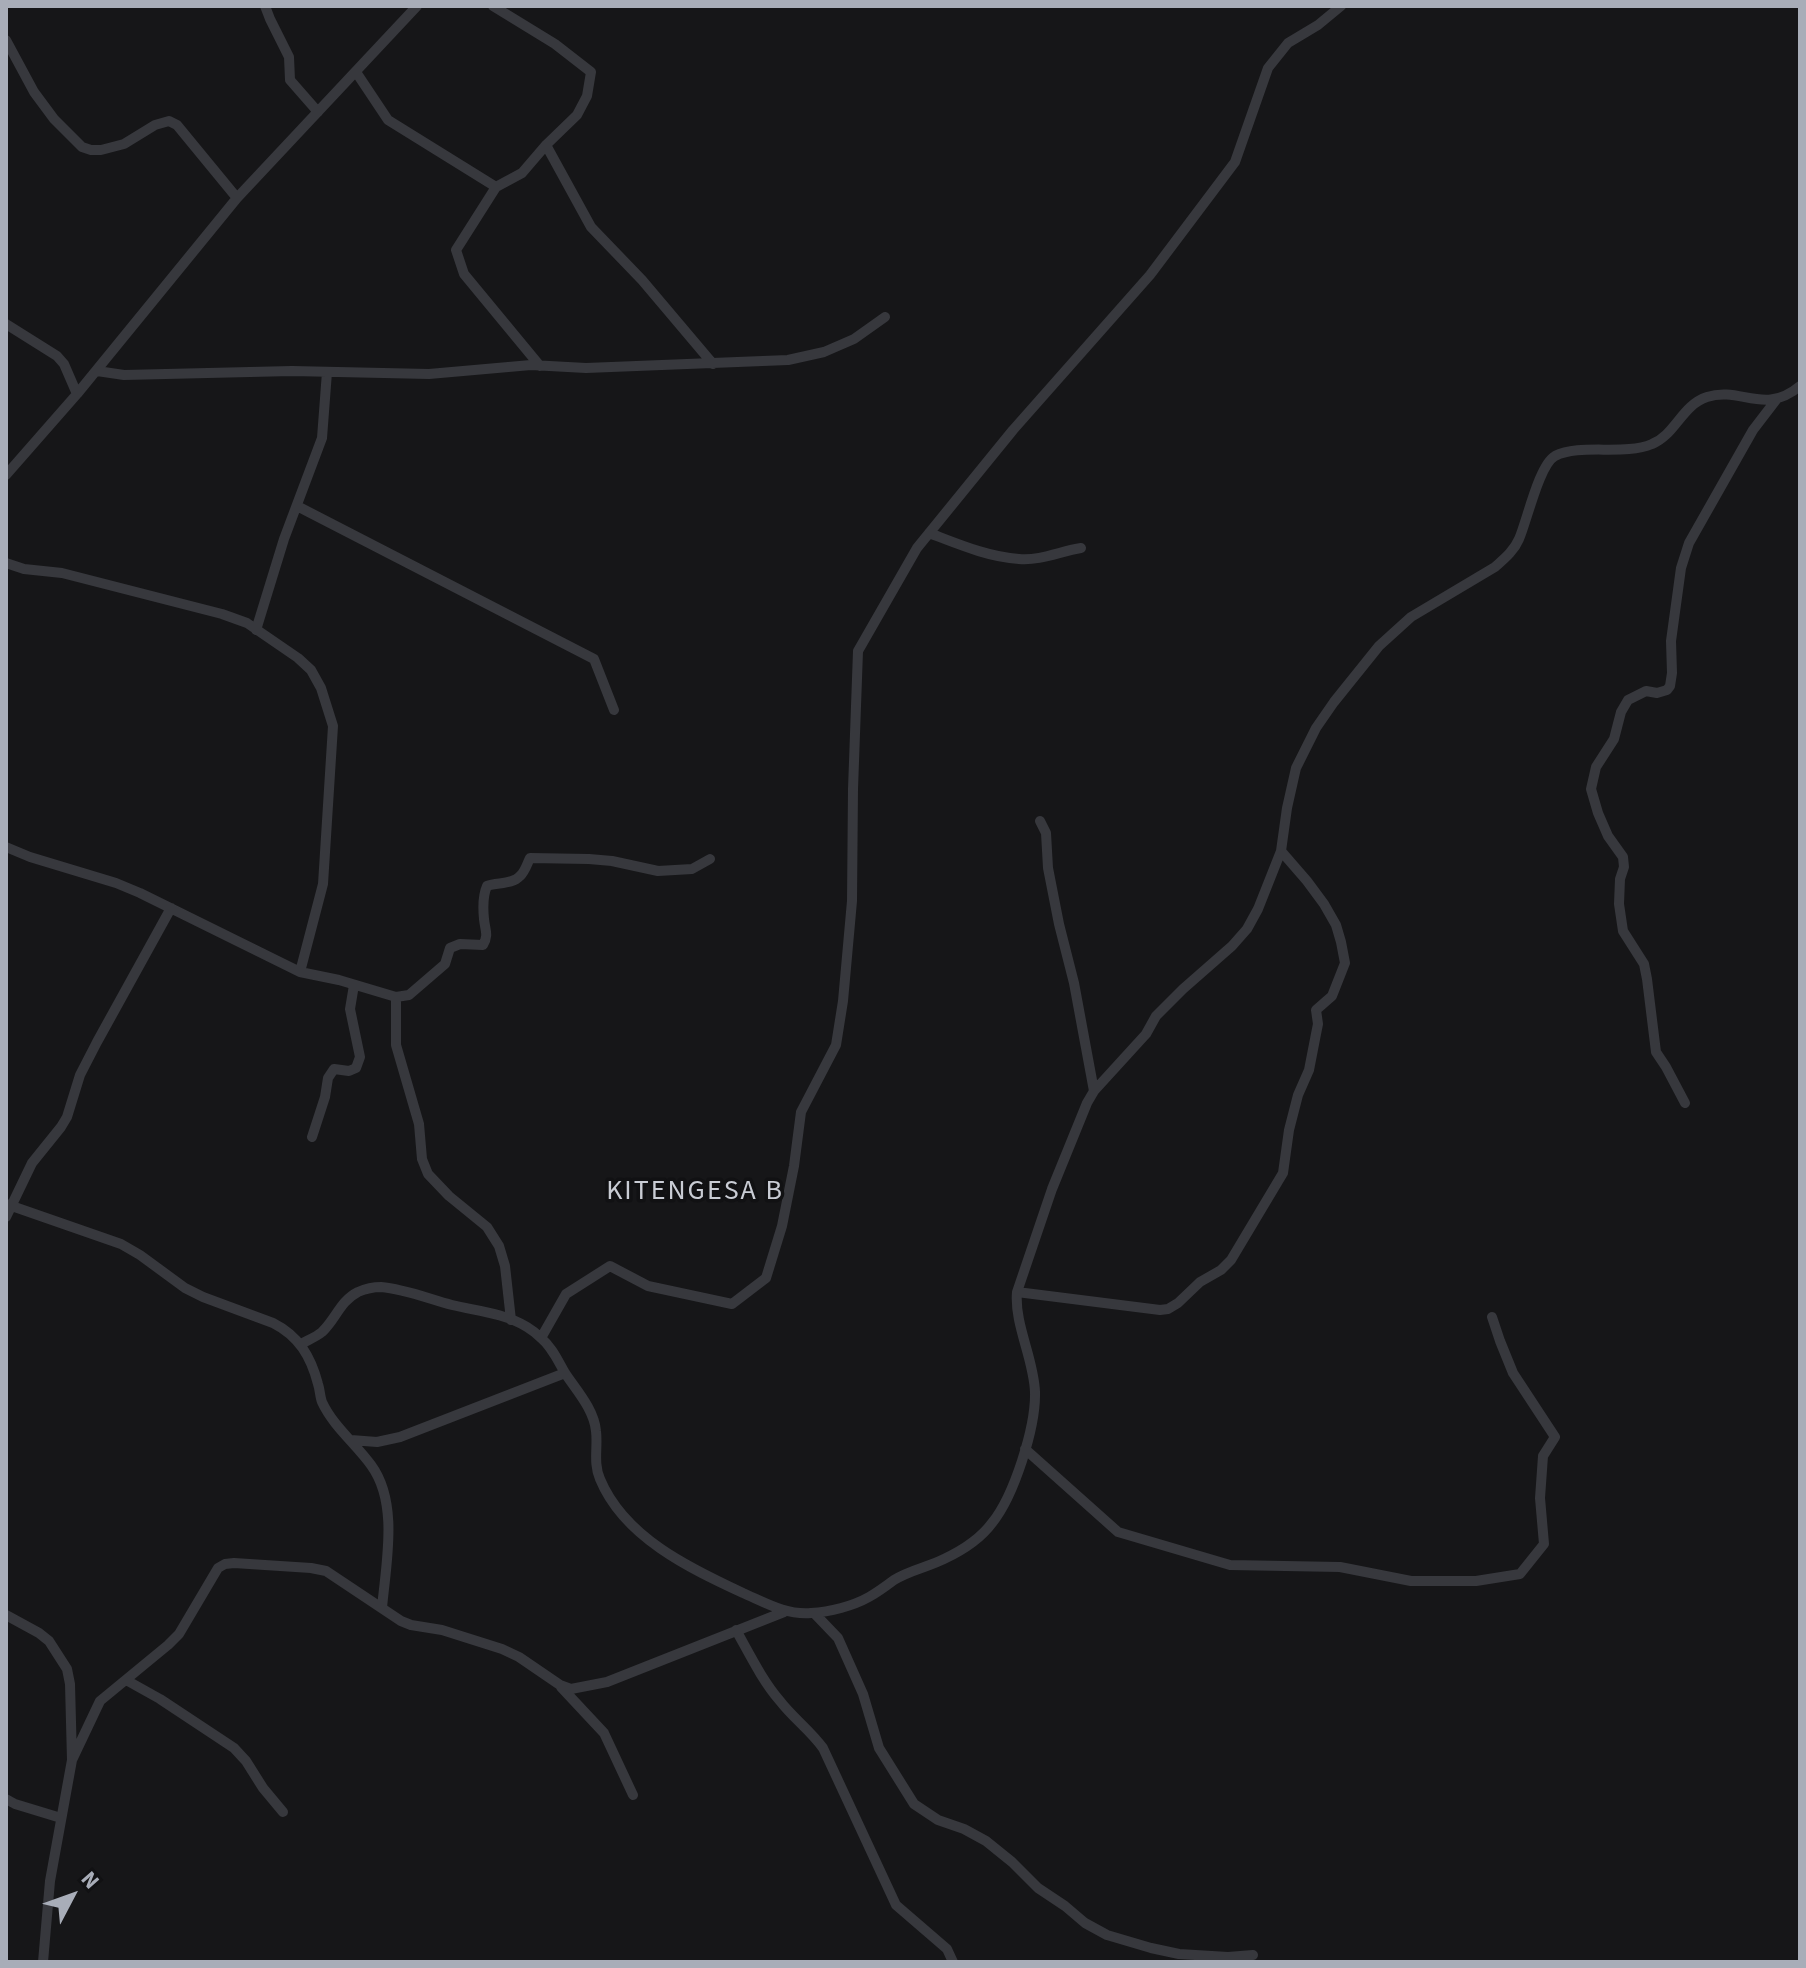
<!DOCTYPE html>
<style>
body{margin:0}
#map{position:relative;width:1806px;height:1968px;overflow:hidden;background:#161618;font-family:"Source Sans 3",sans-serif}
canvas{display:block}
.frame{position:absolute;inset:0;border:8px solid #a8adb8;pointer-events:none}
.north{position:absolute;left:32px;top:1856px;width:80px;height:80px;-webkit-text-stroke:6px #111113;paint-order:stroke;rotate:49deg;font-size:22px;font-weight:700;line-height:32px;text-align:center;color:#a8adb8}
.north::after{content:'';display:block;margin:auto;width:28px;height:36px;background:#a8adb8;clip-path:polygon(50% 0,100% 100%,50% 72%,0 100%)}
</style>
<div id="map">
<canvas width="1806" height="1968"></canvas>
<div class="frame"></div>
<div class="north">N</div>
</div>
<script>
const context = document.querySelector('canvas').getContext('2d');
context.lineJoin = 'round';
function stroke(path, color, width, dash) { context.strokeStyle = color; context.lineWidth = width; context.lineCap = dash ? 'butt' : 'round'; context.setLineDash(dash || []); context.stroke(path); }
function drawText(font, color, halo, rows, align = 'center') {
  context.font = font + ' "Source Sans 3",sans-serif'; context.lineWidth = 7; context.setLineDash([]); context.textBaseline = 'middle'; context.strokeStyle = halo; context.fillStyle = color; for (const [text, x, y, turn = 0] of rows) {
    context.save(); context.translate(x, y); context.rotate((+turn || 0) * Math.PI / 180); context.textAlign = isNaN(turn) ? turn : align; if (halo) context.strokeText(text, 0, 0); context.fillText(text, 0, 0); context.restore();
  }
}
stroke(new Path2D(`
 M 265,6 L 270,19 L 289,57 L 290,80 L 318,112
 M 6,40 L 34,92 L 54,119 L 82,147 L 91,150 L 101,150 L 124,144 L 155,125 L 169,121 L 177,125 L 237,198
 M 356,72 L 388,120 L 496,187 L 522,173 L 546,145 L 577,115 L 587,96 L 591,72 L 555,44 L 493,6
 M 546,145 L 591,227 L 642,280 L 713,364
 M 496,187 L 456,250 L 464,274 L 540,366
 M 6,324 L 57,356 L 64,364 L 77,394
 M 97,371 L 124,375 L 292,371 L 429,374 L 531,365 L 586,368 L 788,360 L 824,352 L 854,339 L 885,317
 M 6,475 L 77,394 L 237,198 L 417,6
 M 297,506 L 594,659 L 614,710
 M 929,533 C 958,544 988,557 1019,559 C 1040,561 1061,551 1081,548
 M 6,563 L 24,569 L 62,573 L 222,614 L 247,623 L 298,658 L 311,670 L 321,688 L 333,726 L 323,884 L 300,972
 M 256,630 L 284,539 L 322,438 L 327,372
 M 1040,821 L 1046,833 L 1048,868 L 1059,924 L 1074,983 L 1094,1091
 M 6,847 L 30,857 L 116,883 L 140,893 L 300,972 L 339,980 L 396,997 L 409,995 L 445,964 L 450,948 L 460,944 L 483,945 C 489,935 485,930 484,919 C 483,909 483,895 487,886 C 497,882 512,885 520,876 C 525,872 527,864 530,858 L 589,859 L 612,861 L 658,871 L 692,869 L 710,859
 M 396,997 L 396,1045 L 419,1124 L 422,1159 L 428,1174 L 449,1196 L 487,1227 L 499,1246 L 505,1266 L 511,1320
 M 1685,1103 L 1666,1067 L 1656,1052 L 1647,979 L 1644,964 L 1623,931 L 1619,904 L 1620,879 L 1624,867 L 1623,857 L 1608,836 L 1598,813 L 1591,789 L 1596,767 L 1614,739 L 1621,712 L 1628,700 L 1646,691 L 1657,693 L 1667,690 L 1670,686 L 1672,673 L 1671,641 L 1681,568 L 1689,543 L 1753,430 L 1776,400
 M 312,1137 L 325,1097 L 328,1078 L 334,1069 L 349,1071 L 356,1068 L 360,1057 L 350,1009 L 354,985
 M 6,1204 L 121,1244 L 140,1255 L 185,1288 L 203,1297 L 273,1323 C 299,1336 311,1357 318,1384 C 320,1390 320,1397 322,1402 C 333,1426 356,1444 371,1465 C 399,1503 386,1563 382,1608
 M 6,1217 L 32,1163 L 61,1127 L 67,1117 L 80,1075 L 97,1042 L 171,908
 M 1017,1292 L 1160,1310 L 1168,1309 L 1178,1303 L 1200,1282 L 1221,1270 L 1231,1260 L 1283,1173 L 1289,1130 L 1298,1095 L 1309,1070 L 1316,1034 L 1318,1024 L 1316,1010 L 1332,996 L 1345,963 L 1341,942 L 1336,925 L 1324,904 L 1307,881 L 1281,851
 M 541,1338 L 566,1294 L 610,1266 L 648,1286 L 732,1304 L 766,1278 L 782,1226 L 794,1166 L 801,1112 L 836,1045 L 843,1001 L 852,901 L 853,789 L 858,651 L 917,548 L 1013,430 L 1150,275 L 1235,162 L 1268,68 L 1288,43 L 1318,25 L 1341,6
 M 301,1344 C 308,1340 316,1337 322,1332 C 336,1319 340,1301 358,1292 C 365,1289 374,1287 381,1287 C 405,1289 429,1299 452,1305 C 477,1311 504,1313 527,1327 C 532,1330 537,1334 541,1338 C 552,1347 558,1361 565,1373 C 576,1390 594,1409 596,1431 C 598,1447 593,1463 600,1479 C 624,1537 689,1568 743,1593 C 766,1603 786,1615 811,1613 C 830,1612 853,1606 869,1597 C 878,1592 886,1586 894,1580 C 910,1570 928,1567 944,1559 C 961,1551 981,1538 992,1523 C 1014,1496 1036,1427 1035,1392 C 1034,1359 1014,1324 1017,1292 L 1052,1189 L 1087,1103 L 1094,1091 L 1146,1034 L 1156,1016 L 1183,989 L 1232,946 L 1247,929 L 1258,909 L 1281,851 L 1287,808 L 1296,768 L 1316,728 L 1334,702 L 1379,646 L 1411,617 L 1495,567 C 1504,559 1514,551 1519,539 C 1527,521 1539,465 1555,456 C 1580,443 1624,456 1652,444 C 1675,435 1682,405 1707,397 C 1741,386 1764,416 1800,386
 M 351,1440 L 377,1442 L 400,1437 L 565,1373
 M 1025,1449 L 1118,1532 L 1230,1565 L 1340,1567 L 1411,1581 L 1476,1581 L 1520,1574 L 1544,1544 L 1540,1498 L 1543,1456 L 1555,1437 L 1513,1373 L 1500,1341 L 1492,1317
 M 814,1613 L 838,1638 L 863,1694 L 879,1748 L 914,1804 L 938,1820 L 964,1829 L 986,1841 L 1012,1862 L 1038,1888 L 1065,1906 L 1085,1923 L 1107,1935 L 1151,1948 L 1179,1954 L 1228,1957 L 1253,1955
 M 6,1615 L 39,1633 L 49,1641 L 67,1669 L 70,1684 L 72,1760 L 50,1881 L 43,1962
 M 736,1630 C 750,1655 762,1680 780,1701 C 793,1718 810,1730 823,1748 L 896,1905 L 947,1949 L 953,1962
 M 126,1680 L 160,1699 L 234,1748 L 246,1761 L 263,1788 L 283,1812
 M 561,1687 L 604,1733 L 633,1795
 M 72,1760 L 100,1701 L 168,1645 L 179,1634 L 218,1568 L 225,1564 L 234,1563 L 311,1568 L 326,1571 L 401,1621 L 411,1625 L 442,1630 L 502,1649 L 519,1657 L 560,1685 L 571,1689 L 607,1682 L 784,1612
 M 6,1799 L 15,1804 L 61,1818`), '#37383d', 10);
context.letterSpacing = '2px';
drawText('28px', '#c9ccd4', '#111113', [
 ["KITENGESA B",695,1193]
]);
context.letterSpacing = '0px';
</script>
